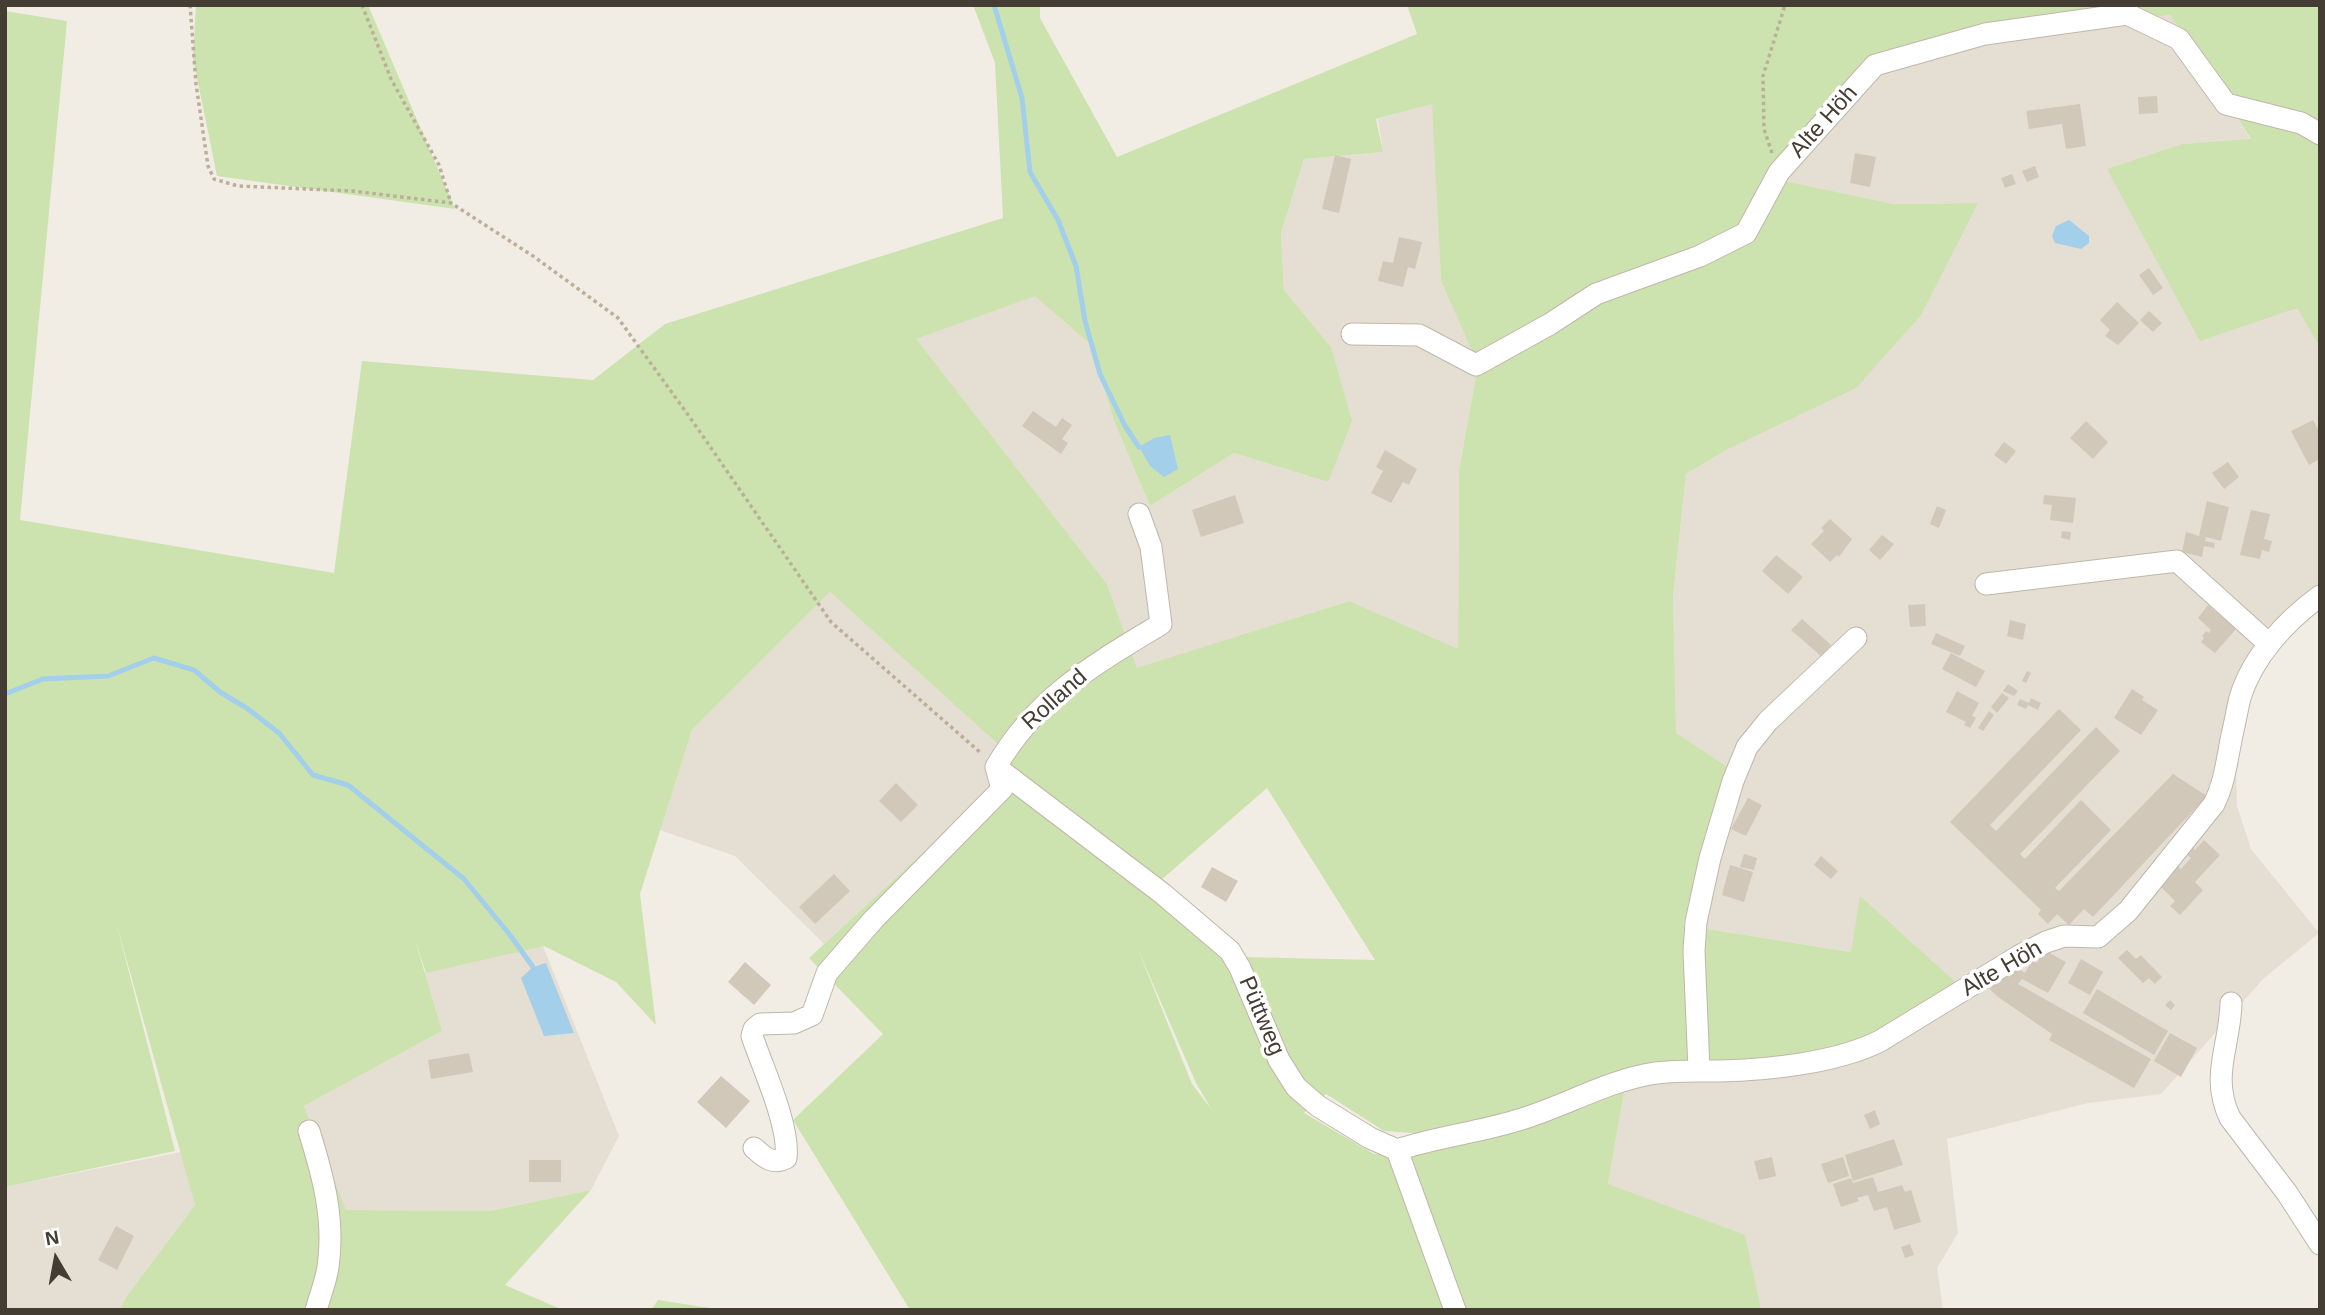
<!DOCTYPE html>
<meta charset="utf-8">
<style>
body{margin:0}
#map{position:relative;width:2325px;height:1315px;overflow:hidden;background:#f1ede4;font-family:Arial,sans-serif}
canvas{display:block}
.frame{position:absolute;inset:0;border:7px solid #433d34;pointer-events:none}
.north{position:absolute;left:21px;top:1224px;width:70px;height:70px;-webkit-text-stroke:5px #fff;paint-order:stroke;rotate:350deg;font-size:19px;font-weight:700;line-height:28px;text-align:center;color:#433d34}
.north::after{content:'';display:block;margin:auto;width:24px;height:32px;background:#433d34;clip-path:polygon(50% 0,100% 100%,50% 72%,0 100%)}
</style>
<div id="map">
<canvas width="2325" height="1315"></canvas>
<div class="frame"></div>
<div class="north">N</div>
</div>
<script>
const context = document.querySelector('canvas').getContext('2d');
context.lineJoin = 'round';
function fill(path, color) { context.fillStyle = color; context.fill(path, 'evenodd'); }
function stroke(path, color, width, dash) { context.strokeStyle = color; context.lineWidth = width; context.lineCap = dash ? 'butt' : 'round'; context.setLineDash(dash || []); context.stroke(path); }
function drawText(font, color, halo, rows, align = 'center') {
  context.font = font + ' Arial,sans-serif'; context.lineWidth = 7; context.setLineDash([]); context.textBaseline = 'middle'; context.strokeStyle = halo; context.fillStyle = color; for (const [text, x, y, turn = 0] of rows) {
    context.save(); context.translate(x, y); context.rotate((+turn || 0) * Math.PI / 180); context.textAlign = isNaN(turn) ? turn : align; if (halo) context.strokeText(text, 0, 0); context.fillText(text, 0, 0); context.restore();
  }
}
fill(new Path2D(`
 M 2170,15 L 2251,140 L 2182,144 L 2297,308 L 2320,348 L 2320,610 L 2309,612 L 2271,659 L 2248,704 L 2236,769 L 2237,806 L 2251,849 L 2319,933 L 2263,979 L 2161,1094 L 2088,1103 L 1947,1139 L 1958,1233 L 1937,1268 L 1943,1310 L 1760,1310 L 1608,1184 L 1625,1087 L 1770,1074 L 1862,1062 L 1861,897 L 1852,952 L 1683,925 L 1726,766 L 1675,733 L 1673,596 L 1686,474 L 1730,448 L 1977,203 L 1893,204 L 1768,180 L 1868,56 Z
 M 1433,103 L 1441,281 L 1478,365 L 1459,470 L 1458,650 L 1348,601 L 1137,669 L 1107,584 L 915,339 L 1035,295 L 1091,345 L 1114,421 L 1150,506 L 1234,453 L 1328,482 L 1331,347 L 1284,290 L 1281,233 L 1304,159 L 1383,152 L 1378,119 Z
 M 830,592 L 1014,759 L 996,785 L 824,944 L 735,856 L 660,830 L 692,730 Z
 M 543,946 L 619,1136 L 591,1190 L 490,1211 L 345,1210 L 304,1106 L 442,1031 L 424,972 Z
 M 181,1152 L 195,1205 L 126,1297 L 120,1310 L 5,1310 L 5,1187 Z`), '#e5ded2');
fill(new Path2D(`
 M 196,5 L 368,5 L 455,209 L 217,176 L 193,58 Z
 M 973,5 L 1040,5 L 1040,18 L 1117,157 L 1417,34 L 1407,5 L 2320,5 L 2320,348 L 2297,308 L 2200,341 L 2107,169 L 2182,144 L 2251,139 L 2170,15 L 1868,56 L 1767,181 L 1788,182 L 1893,204 L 1978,203 L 1921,315 L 1856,388 L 1730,448 L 1686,474 L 1673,596 L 1676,733 L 1726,766 L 1683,925 L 1851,952 L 1860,896 L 1971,996 L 1862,1062 L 1770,1074 L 1625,1087 L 1608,1184 L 1745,1235 L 1761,1310 L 910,1310 L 793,1120 L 883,1034 L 809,958 L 996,785 L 1014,759 L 830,592 L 692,730 L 640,894 L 656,1025 L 616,982 L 544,946 L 426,973 L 415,940 L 442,1031 L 304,1106 L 346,1210 L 490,1211 L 591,1190 L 505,1285 L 563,1310 L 120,1310 L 126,1297 L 195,1205 L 116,922 L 175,1151 L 5,1187 L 5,11 L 67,21 L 20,520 L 334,573 L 362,361 L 593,380 L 665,324 L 1003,218 L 995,63 ZM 1432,104 L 1441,281 L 1478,365 L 1459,470 L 1458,649 L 1349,601 L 1137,668 L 1107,584 L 916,339 L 1035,296 L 1091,345 L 1114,421 L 1150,506 L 1234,453 L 1328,482 L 1352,421 L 1331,347 L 1284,290 L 1281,233 L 1304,159 L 1383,152 L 1376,119 ZM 1267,788 L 1375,960 L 1242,957 L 1152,888 ZM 1137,947 L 1196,1083 L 1212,1110 L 1192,1084 ZM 1326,1094 L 1384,1131 L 1428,1134 L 1499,1118 L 1419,1153 L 1374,1154 L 1304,1113 Z
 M 658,1300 L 723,1310 L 651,1310 Z`), '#cde3af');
fill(new Path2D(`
 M 2069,220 L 2089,236 L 2089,243 L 2081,249 L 2055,243 L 2052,236 L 2056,226 Z
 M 1170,435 L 1178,469 L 1164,477 L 1150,466 L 1139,447 L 1154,438 Z
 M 546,963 L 574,1033 L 544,1036 L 521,978 L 533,967 Z`), '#a3cfeb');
stroke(new Path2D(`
 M 994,5 L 1022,98 L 1030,172 L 1058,220 L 1076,266 L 1085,321 L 1100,374 L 1125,426 L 1139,447
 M 5,694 L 43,679 L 108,676 L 154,658 L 194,670 L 220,692 L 248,709 L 279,733 L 313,775 L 348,785 L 464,879 L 510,935 L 533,967`), '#a3cfeb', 5);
fill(new Path2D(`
 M 2157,96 L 2158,113 L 2139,114 L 2138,97 Z
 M 2080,104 L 2086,146 L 2066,149 L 2062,124 L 2029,129 L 2026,111 Z
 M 1855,153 L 1876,157 L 1870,187 L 1850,183 Z
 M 1335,155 L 1351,159 L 1339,213 L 1322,209 Z
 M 2035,166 L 2039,177 L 2027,182 L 2022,171 Z
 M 2012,174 L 2016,184 L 2005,188 L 2001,178 Z
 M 1399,237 L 1422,242 L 1415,269 L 1408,267 L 1403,287 L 1378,281 L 1383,261 L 1393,263 Z
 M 2149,268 L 2163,288 L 2153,295 L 2139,275 Z
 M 2117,302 L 2139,323 L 2118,345 L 2105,336 L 2110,330 L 2100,320 Z
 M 2149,311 L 2162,323 L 2153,332 L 2140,320 Z
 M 1033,411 L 1056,427 L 1062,418 L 1072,425 L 1062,439 L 1068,443 L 1061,454 L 1022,426 Z
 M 2313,420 L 2320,433 L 2320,459 L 2309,465 L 2291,431 Z
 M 2086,421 L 2108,442 L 2093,459 L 2070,438 Z
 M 2004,442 L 2016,451 L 2006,464 L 1994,455 Z
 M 1385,450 L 1417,469 L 1409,485 L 1403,482 L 1391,503 L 1371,493 L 1383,471 L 1376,467 Z
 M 2228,462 L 2239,477 L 2224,489 L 2212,473 Z
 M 1235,495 L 1244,523 L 1201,537 L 1192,510 Z
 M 2044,495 L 2076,498 L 2073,523 L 2050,520 L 2052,505 L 2043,504 Z
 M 2207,501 L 2229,507 L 2221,541 L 2206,537 L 2205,541 L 2215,543 L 2214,548 L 2204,546 L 2202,557 L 2182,552 L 2186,532 L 2199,536 Z
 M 1937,506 L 1946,510 L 1939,528 L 1930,524 Z
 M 2251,510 L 2270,514 L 2264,539 L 2272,541 L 2269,552 L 2262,550 L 2260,559 L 2240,555 Z
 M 1830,519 L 1852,539 L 1839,557 L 1837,555 L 1830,562 L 1811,544 L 1824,531 L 1821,528 Z
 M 2062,531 L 2071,532 L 2070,540 L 2061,538 Z
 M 1882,535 L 1894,544 L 1880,560 L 1869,550 Z
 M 1776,555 L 1803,577 L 1788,594 L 1762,571 Z
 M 1925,604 L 1926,626 L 1910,627 L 1908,605 Z
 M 2208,605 L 2236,629 L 2215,653 L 2201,642 L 2204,638 L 2202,636 L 2206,631 L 2209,633 L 2211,630 L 2198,618 Z
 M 1802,619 L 1831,645 L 1821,656 L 1791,630 Z
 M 2010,620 L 2026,624 L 2023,640 L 2007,636 Z
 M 1936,633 L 1965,646 L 1960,656 L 1931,644 Z
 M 1951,653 L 1985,671 L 1976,687 L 1942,669 Z
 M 2027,671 L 2031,673 L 2026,683 L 2022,681 Z
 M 2008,684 L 2018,691 L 2014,696 L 2003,691 Z
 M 2132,689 L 2144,697 L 2142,700 L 2158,710 L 2141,735 L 2114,718 Z
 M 1957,691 L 1979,703 L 1972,716 L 1976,718 L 1970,728 L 1964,725 L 1966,722 L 1946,712 Z
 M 2002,693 L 2009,698 L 1997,713 L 1991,707 Z
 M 2031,698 L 2041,703 L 2038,710 L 2028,705 L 2026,709 L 2017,705 L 2020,699 L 2029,703 Z
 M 2059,709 L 2081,730 L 1990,825 L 1996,831 L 2096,727 L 2120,751 L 2020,854 L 2025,859 L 2081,800 L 2111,830 L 2055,888 L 2059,891 L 2173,774 L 2207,796 L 2093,917 L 2084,909 L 2069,925 L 2057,914 L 2048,924 L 2038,914 L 2041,910 L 1950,822 Z
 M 1989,711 L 1994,715 L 1983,731 L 1978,728 Z
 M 896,783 L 918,805 L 901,822 L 879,801 Z
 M 1748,798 L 1762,805 L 1746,836 L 1731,829 Z
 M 2204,840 L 2220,855 L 2195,882 L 2203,890 L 2180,915 L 2170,906 L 2175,901 L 2156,882 L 2174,863 L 2181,869 L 2191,858 L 2185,853 L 2191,846 L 2195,850 Z
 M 1744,854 L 1757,858 L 1754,870 L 1740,867 Z
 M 1821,856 L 1838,871 L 1831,879 L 1814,865 Z
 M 1730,865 L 1753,872 L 1744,902 L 1722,895 Z
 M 1212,867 L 1238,881 L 1226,902 L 1201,887 Z
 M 834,874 L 850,891 L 815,924 L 799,907 Z
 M 2044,950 L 2066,962 L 2048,993 L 2022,979 L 2018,984 L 2151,1059 L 2134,1088 L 2049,1040 L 2052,1034 L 1998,997 L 1983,983 L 2012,965 L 2025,973 L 2032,960 L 2037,963 Z
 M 2127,950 L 2136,959 L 2141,955 L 2162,977 L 2155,984 L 2149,978 L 2143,983 L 2118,958 Z
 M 2081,959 L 2103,972 L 2090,995 L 2068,983 Z
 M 745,962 L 771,985 L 754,1005 L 728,982 Z
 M 2097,989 L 2168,1031 L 2154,1055 L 2083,1013 Z
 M 2170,1000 L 2175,1005 L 2171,1010 L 2165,1005 Z
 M 2170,1033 L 2197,1048 L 2181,1077 L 2154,1061 Z
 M 469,1053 L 473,1072 L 431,1079 L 428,1060 Z
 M 721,1076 L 750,1101 L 726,1128 L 697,1102 Z
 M 1875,1110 L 1880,1124 L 1870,1129 L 1864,1115 Z
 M 1894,1139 L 1903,1165 L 1853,1181 L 1845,1155 Z
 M 1772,1157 L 1776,1176 L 1759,1180 L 1754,1161 Z
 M 1843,1157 L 1849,1176 L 1828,1183 L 1821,1164 Z
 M 529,1160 L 561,1160 L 561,1182 L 529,1182 Z
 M 1873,1177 L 1878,1192 L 1902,1185 L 1905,1192 L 1911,1190 L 1921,1222 L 1894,1230 L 1887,1207 L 1874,1211 L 1868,1195 L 1857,1198 L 1859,1201 L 1841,1207 L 1833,1184 L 1851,1178 L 1853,1183 Z
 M 116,1226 L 134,1236 L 117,1270 L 98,1260 Z
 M 1910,1244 L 1914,1255 L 1905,1258 L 1901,1247 Z`), '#d2c8ba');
const minor = new Path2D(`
 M 1352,334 L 1419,335 L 1476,365 L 1550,324 L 1596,294 L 1700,256 L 1746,233 L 1779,172 L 1875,65 L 1985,34 L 2127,14 L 2179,39 L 2226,104 L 2301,123 L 2320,134
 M 1986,584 L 2177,561 L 2269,644
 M 996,767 L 1163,894 L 1230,951 L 1240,968 L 1279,1060 L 1296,1087 L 1318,1106 L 1370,1138 L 1397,1150 L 1455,1310
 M 2231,1003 C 2230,1047 2210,1076 2230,1118 L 2287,1193 L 2320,1244
 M 1699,1069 L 1694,951 L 1696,922 L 1710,858 L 1733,781 L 1747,747 L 1768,721 L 1856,638
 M 309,1131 C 323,1176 335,1219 328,1267 C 326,1281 320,1296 316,1310
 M 754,1148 C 764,1157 772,1165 786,1158 C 790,1126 763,1069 752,1036 L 754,1029 L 760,1024 L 794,1023 L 812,1015 L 827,973 L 873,920 L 1002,789 L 996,767 C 1036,697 1095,664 1161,624 L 1151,547 L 1139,514
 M 1397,1150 C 1436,1137 1475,1133 1515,1121 C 1562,1108 1607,1080 1656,1073 C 1677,1070 1697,1071 1719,1071 C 1768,1070 1836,1063 1880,1041 L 2019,956 L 2046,942 L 2064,936 L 2098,937 L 2128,911 L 2214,804 C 2225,782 2227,759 2232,735 C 2235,723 2237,710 2240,698 C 2252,657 2286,621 2320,596`);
stroke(minor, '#bfb7aa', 23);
stroke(new Path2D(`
 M 190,5 L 196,84 L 208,166 L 214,179 L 238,186 L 352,191 L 451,203 L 533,256 L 618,318 L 691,419 L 831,622 L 982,754
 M 362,5 L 391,79 L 439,165 L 451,203
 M 1772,153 L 1764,129 L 1763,76 L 1785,5`), '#bcaf99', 3.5, [3.5, 3.5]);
stroke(minor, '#fff', 21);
drawText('23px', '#433d34', '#fff', [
 ["Alte Höh",1824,122,-48],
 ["Rolland",1055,700,-42],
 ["Alte Höh",2002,969,-30],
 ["Püttweg",1261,1016,67]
]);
</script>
